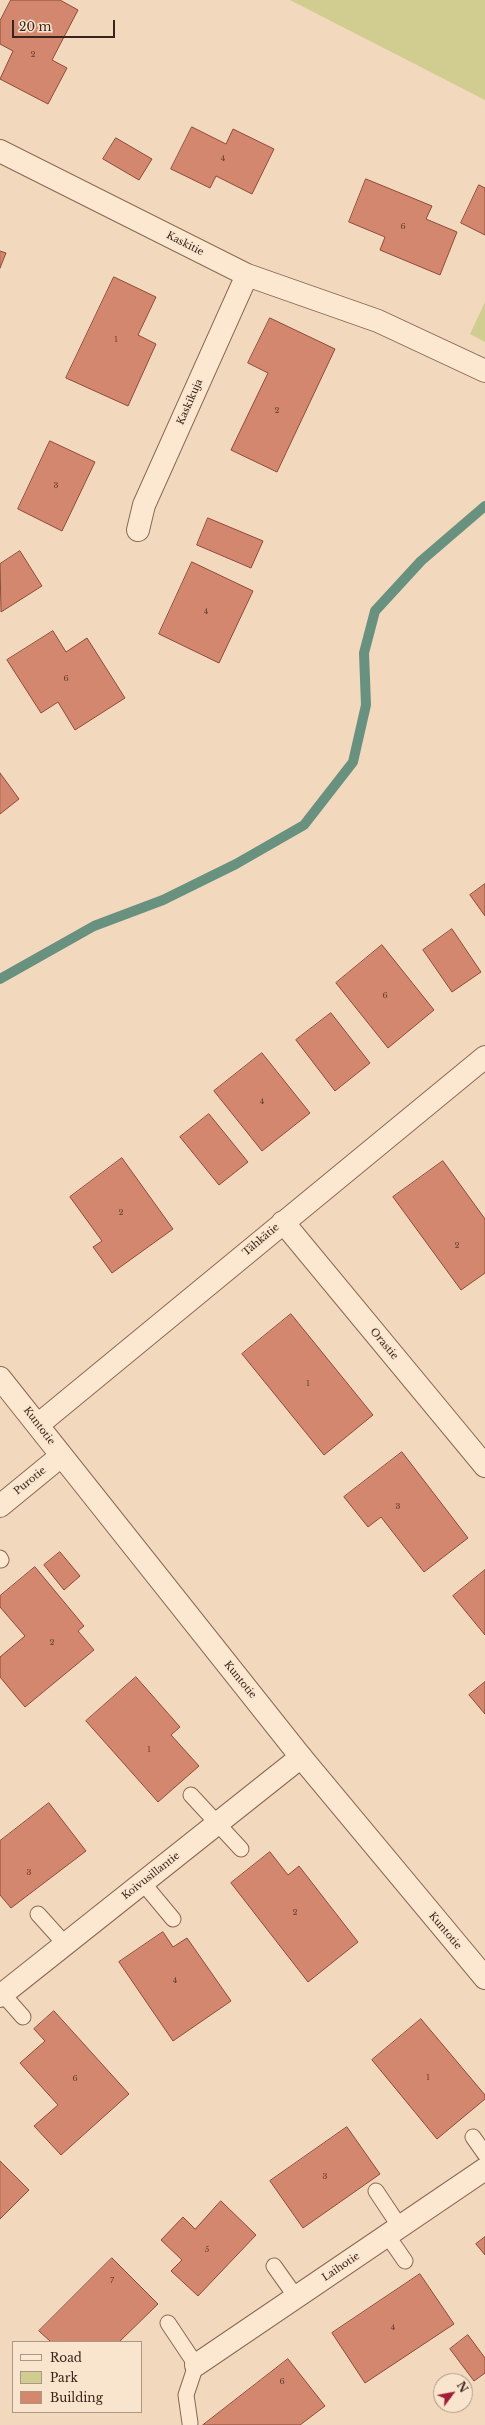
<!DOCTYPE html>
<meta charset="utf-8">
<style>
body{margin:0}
#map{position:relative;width:485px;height:2425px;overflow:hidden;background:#f2d9bd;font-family:"Libre Baskerville",serif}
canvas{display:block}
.legend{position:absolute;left:12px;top:2341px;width:130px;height:72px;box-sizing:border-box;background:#f9e4cd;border:1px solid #ac9786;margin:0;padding:5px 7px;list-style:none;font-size:12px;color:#39241b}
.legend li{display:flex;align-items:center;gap:8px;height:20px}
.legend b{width:20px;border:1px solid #ac9786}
.north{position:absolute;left:433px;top:2373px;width:40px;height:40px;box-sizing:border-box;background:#f9e4cd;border:1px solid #ac9786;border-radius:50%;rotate:58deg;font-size:11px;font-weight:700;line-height:16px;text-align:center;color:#39241b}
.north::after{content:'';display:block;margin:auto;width:14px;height:18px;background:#a01f37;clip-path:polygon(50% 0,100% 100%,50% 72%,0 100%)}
.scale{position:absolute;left:12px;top:20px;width:103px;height:18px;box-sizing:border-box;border:2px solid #39241b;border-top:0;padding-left:5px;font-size:12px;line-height:14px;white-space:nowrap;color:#39241b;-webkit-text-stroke:3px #f9e4cd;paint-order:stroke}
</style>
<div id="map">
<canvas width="485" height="2425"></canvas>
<ul class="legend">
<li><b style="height:5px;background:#fce7d1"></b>Road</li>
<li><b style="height:11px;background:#d1cd90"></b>Park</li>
<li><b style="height:11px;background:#d4876f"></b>Building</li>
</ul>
<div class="north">N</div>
<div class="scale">20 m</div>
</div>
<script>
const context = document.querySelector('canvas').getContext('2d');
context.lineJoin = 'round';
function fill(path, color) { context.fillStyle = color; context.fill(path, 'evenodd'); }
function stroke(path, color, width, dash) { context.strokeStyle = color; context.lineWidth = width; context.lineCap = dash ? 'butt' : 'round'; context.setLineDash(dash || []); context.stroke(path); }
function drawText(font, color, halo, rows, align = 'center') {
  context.font = font + ' "Libre Baskerville",serif'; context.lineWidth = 3; context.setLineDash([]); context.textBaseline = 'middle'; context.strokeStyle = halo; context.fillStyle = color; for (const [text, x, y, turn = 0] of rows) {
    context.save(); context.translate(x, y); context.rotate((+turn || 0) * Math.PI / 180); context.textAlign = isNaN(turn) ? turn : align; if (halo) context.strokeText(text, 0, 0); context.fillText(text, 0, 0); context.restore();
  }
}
fill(new Path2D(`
 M 290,0 L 485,0 L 485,100 Z
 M 485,302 L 485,342 L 470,334 Z`), '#d1cd90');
stroke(new Path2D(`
 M 0,979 L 94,926 L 163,900 L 236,864 L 304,825 L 353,762 L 366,705 L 364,653 L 375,611 L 421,561 L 485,506`), '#68917f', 10);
const building = new Path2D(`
 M 11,0 L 60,0 L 78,10 L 52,60 L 67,68 L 48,104 L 0,79 L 13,51 L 0,44 L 0,21 Z
 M 192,127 L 226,144 L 233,129 L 274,149 L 252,194 L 216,176 L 210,188 L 171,169 Z
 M 116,138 L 152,159 L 139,180 L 103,159 Z
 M 366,179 L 432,206 L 426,219 L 457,232 L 440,275 L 380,250 L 385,237 L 349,222 Z
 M 479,185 L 485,188 L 485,235 L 461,223 Z
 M 0,251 L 6,253 L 0,268 Z
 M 114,277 L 156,297 L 138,335 L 156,344 L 128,406 L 66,378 Z
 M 270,318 L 335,349 L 277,472 L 231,450 L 268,373 L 248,363 Z
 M 50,441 L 95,462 L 62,531 L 18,509 Z
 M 208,518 L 263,541 L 251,568 L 197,545 Z
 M 20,551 L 42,586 L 1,612 L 0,564 Z
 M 192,562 L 253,591 L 219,663 L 159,634 Z
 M 53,631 L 66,652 L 87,638 L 125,698 L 75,730 L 58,702 L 41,713 L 7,660 Z
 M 0,773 L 19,799 L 0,814 Z
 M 485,884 L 485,916 L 470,895 Z
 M 452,929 L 481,972 L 452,992 L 423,950 Z
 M 382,945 L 434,1010 L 388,1048 L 336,983 Z
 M 331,1013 L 370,1063 L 335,1091 L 296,1040 Z
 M 262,1053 L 310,1113 L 262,1151 L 214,1091 Z
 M 209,1114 L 248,1162 L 219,1185 L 180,1137 Z
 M 122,1158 L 173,1229 L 112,1273 L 93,1247 L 102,1241 L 70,1197 Z
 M 443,1161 L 485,1219 L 485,1273 L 461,1290 L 393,1197 Z
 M 291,1314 L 373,1415 L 324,1455 L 242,1354 Z
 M 402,1452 L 468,1538 L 424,1572 L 381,1517 L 368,1527 L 344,1497 Z
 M 60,1552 L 80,1576 L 64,1590 L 44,1565 Z
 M 35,1567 L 84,1626 L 78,1631 L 94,1650 L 25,1707 L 0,1677 L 0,1657 L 25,1636 L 0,1607 L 0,1596 Z
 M 485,1570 L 485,1635 L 453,1596 Z
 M 136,1677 L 180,1727 L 171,1735 L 199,1766 L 158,1802 L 86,1721 Z
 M 485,1682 L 485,1714 L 469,1695 Z
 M 49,1803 L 86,1851 L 11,1908 L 0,1895 L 0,1841 Z
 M 270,1852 L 288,1875 L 299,1866 L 358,1942 L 308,1982 L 231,1883 Z
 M 163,1932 L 173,1947 L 187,1938 L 231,2001 L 173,2041 L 119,1962 Z
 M 54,2011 L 129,2094 L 61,2155 L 34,2126 L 58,2105 L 20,2063 L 45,2041 L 34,2029 Z
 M 421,2019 L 485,2095 L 485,2099 L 437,2139 L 372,2060 Z
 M 347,2127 L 380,2174 L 303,2228 L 270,2181 Z
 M 0,2161 L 29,2190 L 0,2219 Z
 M 221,2201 L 256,2235 L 198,2296 L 171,2271 L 182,2260 L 161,2240 L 183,2217 L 195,2229 Z
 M 485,2237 L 485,2255 L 476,2244 Z
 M 112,2258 L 158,2304 L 119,2342 L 51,2342 L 39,2331 Z
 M 420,2274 L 454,2324 L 365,2383 L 332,2333 Z
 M 468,2335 L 485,2358 L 485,2373 L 474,2381 L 450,2349 Z
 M 288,2359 L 325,2406 L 300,2425 L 203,2425 Z`);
fill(building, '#d4876f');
stroke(building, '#8d4a38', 1);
const service = new Path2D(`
 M 0,1558 L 1,1560
 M 191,1795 L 241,1849
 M 143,1883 L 173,1919
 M 38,1914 L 65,1944
 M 0,1991 L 23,2017
 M 473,2137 L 485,2154
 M 376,2191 L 400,2227
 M 387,2235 L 405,2261
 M 274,2266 L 296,2297
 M 168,2323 L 196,2365 L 186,2395 L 190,2423`);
const minor = new Path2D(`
 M 0,151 L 247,275 L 378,321 L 485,371
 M 138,530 L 144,505 L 247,275
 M 283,1222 L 485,1466
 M 39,1424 L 485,1057
 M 0,1506 L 61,1456
 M 0,1996 L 301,1757
 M 196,2365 L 485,2169`);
const tertiary = new Path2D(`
 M 0,1378 L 301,1757 L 485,1978`);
stroke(service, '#8b6854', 17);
stroke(minor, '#8b6854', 24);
stroke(tertiary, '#8b6854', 24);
stroke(service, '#fce7d1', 15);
stroke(minor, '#fce7d1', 22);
stroke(tertiary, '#fce7d1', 22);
drawText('8px', '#603d30', null, [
 ["2",33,55],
 ["4",223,159],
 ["6",403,227],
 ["1",116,340],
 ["2",277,411],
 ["3",56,486],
 ["4",206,612],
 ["6",66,679],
 ["6",385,996],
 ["4",262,1102],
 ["2",121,1213],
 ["2",457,1246],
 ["1",308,1384],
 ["3",398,1507],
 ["2",52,1643],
 ["1",149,1750],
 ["3",29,1873],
 ["2",295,1913],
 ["4",175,1981],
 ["1",428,2078],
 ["6",75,2079],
 ["3",325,2177],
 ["5",207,2250],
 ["7",112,2281],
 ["4",393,2328],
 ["6",282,2382]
]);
drawText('10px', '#39241b', '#f9e4cd', [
 ["Kaskitie",185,244,27],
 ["Kaskikuja",190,402,-66],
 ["Tähkätie",261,1240,-40],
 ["Orastie",384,1344,50],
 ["Kuntotie",39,1426,53],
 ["Purotie",30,1481,-39],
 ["Kuntotie",240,1680,51],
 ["Koivusillantie",151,1876,-38],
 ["Kuntotie",445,1931,50],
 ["Laihotie",341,2267,-34]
]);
</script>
